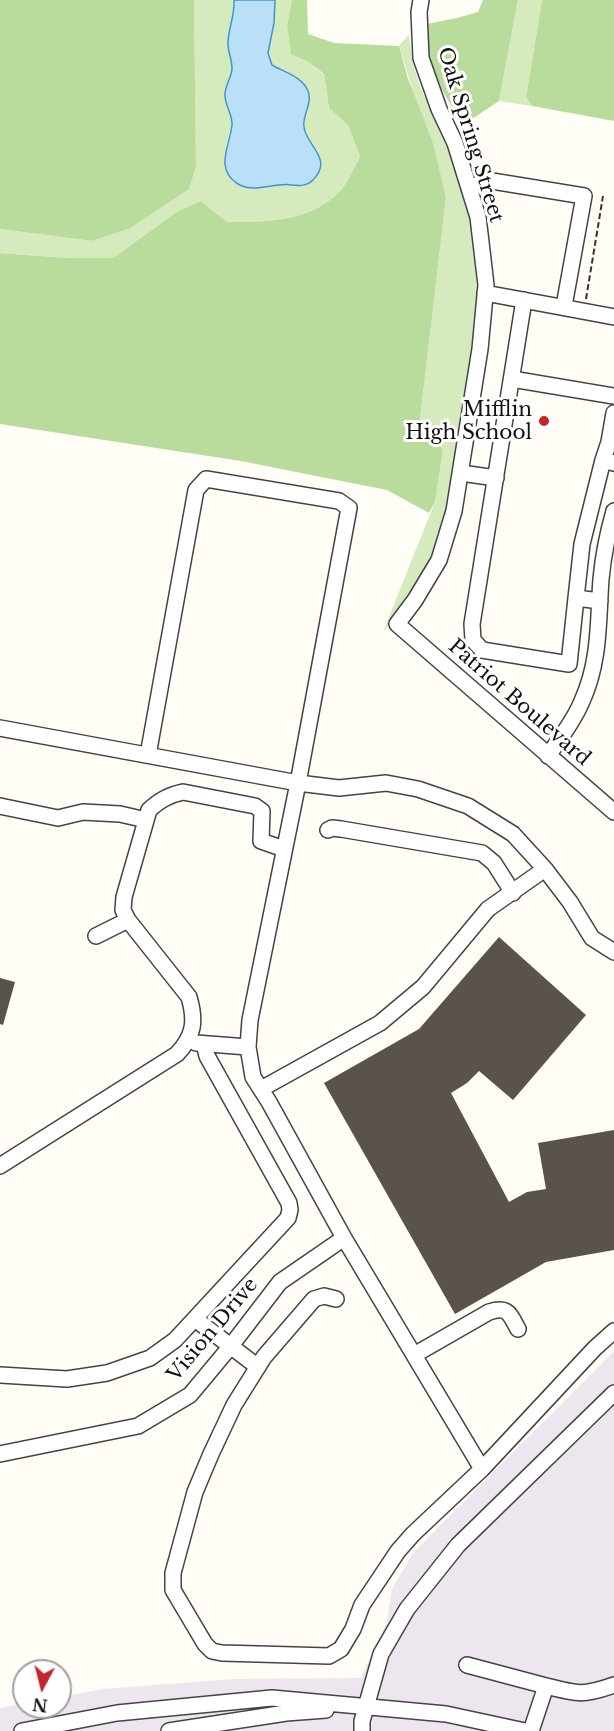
<!DOCTYPE html>
<style>
body{margin:0}
#map{position:relative;width:614px;height:1731px;overflow:hidden;background:#fffdf5;font-family:"Libre Baskerville",serif}
canvas{display:block}
.north{position:absolute;left:12px;top:1659px;width:60px;height:60px;box-sizing:border-box;background:#fff;border:2px solid #a0a0a0;border-radius:50%;rotate:187deg;font-size:16px;font-weight:700;line-height:24px;text-align:center;color:#111}
.north::after{content:'';display:block;margin:auto;width:21px;height:27px;background:#c4262e;clip-path:polygon(50% 0,100% 100%,50% 72%,0 100%)}
</style>
<div id="map">
<canvas width="614" height="1731"></canvas>
<div class="north">N</div>
</div>
<script>
const context = document.querySelector('canvas').getContext('2d');
context.lineJoin = 'round';
function fill(path, color) { context.fillStyle = color; context.fill(path, 'evenodd'); }
function stroke(path, color, width, dash) { context.strokeStyle = color; context.lineWidth = width; context.lineCap = dash ? 'butt' : 'round'; context.setLineDash(dash || []); context.stroke(path); }
function drawText(font, color, halo, rows, align = 'center') {
  context.font = font + ' "Libre Baskerville",serif'; context.lineWidth = 6; context.setLineDash([]); context.textBaseline = 'middle'; context.strokeStyle = halo; context.fillStyle = color; for (const [text, x, y, turn = 0] of rows) {
    context.save(); context.translate(x, y); context.rotate((+turn || 0) * Math.PI / 180); context.textAlign = isNaN(turn) ? turn : align; if (halo) context.strokeText(text, 0, 0); context.fillText(text, 0, 0); context.restore();
  }
}
fill(new Path2D(`
 M 614,1351 L 614,1731 L 0,1731 L 0,1708 L 24,1703 L 24,1707 L 60,1707 L 60,1697 L 103,1689 L 233,1679 L 361,1678 L 387,1621 L 392,1589 L 413,1553 Z`), '#eee6ef');
fill(new Path2D(`
 M 194,0 L 234,0 L 235,10 L 228,42 L 233,69 L 225,94 L 232,124 L 225,149 L 271,185 L 284,183 L 296,186 L 318,151 C 303,133 301,125 309,104 L 285,72 L 272,65 L 268,53 L 274,23 L 275,0 L 292,0 L 287,26 L 291,53 L 307,61 L 324,75 L 329,108 L 348,125 L 360,157 C 354,167 349,181 341,190 C 310,222 269,222 227,222 L 201,201 L 178,211 L 113,258 L 67,258 L 0,253 L 0,229 L 92,241 L 196,166 Z
 M 518,0 L 542,0 L 526,97 L 532,106 L 499,101 Z
 M 409,34 L 412,61 L 421,89 L 458,168 L 468,201 L 474,237 L 477,290 L 476,329 L 442,533 L 432,564 L 417,587 L 383,632 L 435,502 L 443,450 L 420,419 L 446,198 L 399,46 Z`), '#d5ebbd');
fill(new Path2D(`
 M 0,0 L 194,0 L 196,166 L 189,189 L 130,228 L 92,241 L 0,229 Z
 M 292,0 L 307,0 L 308,34 L 334,43 L 399,46 L 407,76 L 433,143 L 446,198 L 420,419 L 443,450 L 435,502 L 429,513 L 387,490 L 241,461 L 0,424 L 0,253 L 67,258 L 113,258 L 178,211 L 201,201 L 227,222 C 268,222 311,222 341,190 C 349,181 354,167 360,157 L 348,125 L 329,108 L 324,74 L 307,61 L 291,54 L 287,26 Z
 M 483,0 L 518,0 L 499,101 L 472,119 L 453,109 L 434,76 L 427,49 L 427,24 L 457,18 L 478,12 Z
 M 542,0 L 614,0 L 614,121 L 532,106 L 526,97 Z`), '#b9dc9c');
const water = new Path2D(`
 M 234,0 L 275,0 L 274,23 L 268,53 L 272,65 C 284,72 303,77 308,91 C 313,103 302,115 304,127 C 306,146 334,158 313,180 C 307,186 300,186 292,185 C 274,182 255,194 238,184 C 214,169 230,145 232,125 C 233,115 224,104 225,94 C 225,85 232,77 232,68 C 232,59 227,50 228,41 C 229,27 235,14 234,0 Z`);
fill(water, '#b9e0f7');
stroke(water, '#3f96cf', 1.5);
fill(new Path2D(`
 M 499,937 L 586,1015 L 513,1100 L 479,1071 L 467,1083 L 451,1093 L 509,1202 L 527,1192 L 546,1189 L 538,1143 L 614,1130 L 614,1250 L 546,1262 L 455,1314 L 324,1083 L 419,1029 Z
 M 0,978 L 15,982 L 3,1025 L 0,1024 Z`), '#5a524d');
const minor = new Path2D(`
 M 421,0 L 419,12 L 421,58 L 439,109 L 455,143 L 478,217 L 486,285 L 480,349 L 454,511 L 439,560 L 415,600 L 397,624 L 614,812
 M 469,187 L 492,181 L 584,196 L 564,306
 M 485,293 L 614,317
 M 524,300 L 472,624 L 473,640 L 482,650 L 569,664 L 576,598 L 600,601
 M 512,379 L 614,396
 M 603,460 L 609,442 L 614,413
 M 461,473 L 496,478
 M 576,598 L 582,544 L 603,460 L 614,463
 M 0,728 L 298,783 L 339,788 L 386,783 L 418,789 L 468,806 L 513,834 L 545,869 L 570,902 L 592,938 L 614,952
 M 148,755 L 196,490 L 206,479 L 339,501 L 349,508 L 298,783 L 250,1020 L 248,1047 L 253,1077 L 269,1102 L 344,1238 L 482,1469
 M 548,756 C 560,738 574,721 582,701 C 600,662 598,621 601,579 C 603,557 608,532 614,511
 M 0,806 L 58,818 L 83,812 L 120,814 L 146,820
 M 328,830 L 332,828 L 341,829 L 482,853 L 494,863 L 513,893
 M 96,936 L 128,920
 M 196,1043 L 248,1047
 M 261,1089 L 380,1023 L 423,987 L 488,909 L 545,869
 M 0,1166 L 177,1054 C 194,1036 196,1021 189,997 L 128,920 L 123,910 L 124,897 L 149,810 C 160,800 169,795 183,792 L 255,806 L 262,811 L 261,841 L 284,849
 M 336,1299 L 324,1296 L 314,1299 L 264,1357 L 234,1405 L 211,1454 L 195,1492 L 173,1573 L 173,1590 L 205,1644 L 212,1651 L 222,1653 L 329,1656 L 341,1649 L 353,1629 L 362,1605 L 398,1551 L 413,1534 L 482,1469 L 595,1348 L 614,1331
 M 195,1319 L 258,1367
 M 414,1355 L 489,1312 C 508,1306 509,1313 518,1329
 M 0,1375 L 67,1379 L 107,1373 L 150,1358 L 175,1340 L 288,1218 L 290,1210 L 289,1203 L 207,1056 L 204,1044
 M 0,1454 L 138,1426 L 190,1395 L 230,1347 L 280,1282 L 344,1238
 M 467,1665 L 546,1686
 M 22,1731 L 117,1713 L 272,1698 L 446,1714 L 525,1731
 M 169,1731 L 286,1713 L 326,1710
 M 362,1731 L 362,1721 L 381,1654 L 407,1609 L 458,1545 L 614,1393
 M 531,1731 L 546,1686 C 577,1694 583,1696 614,1685`);
stroke(minor, '#444', 18);
stroke(new Path2D(`
 M 586,299 L 603,196`), '#333', 2, [6, 3]);
stroke(minor, '#fff', 15);
for (const [x, y, r, color] of [
 [544,421,6,"#c4262e"]
]) { const dot = new Path2D(); dot.arc(x, y, r, 0, 2 * Math.PI); context.fillStyle = color; context.fill(dot); stroke(dot, '#fff', 2); }
drawText('20px', '#111', '#fff', [
 ["Oak Spring Street",470,135,73],
 ["Patriot Boulevard",519,703,41],
 ["Vision Drive",213,1330,-50]
]);
drawText('20px', '#111', '#fff', [
 ["Mifflin",532,410],
 ["High School",532,433]
], 'right');
</script>
